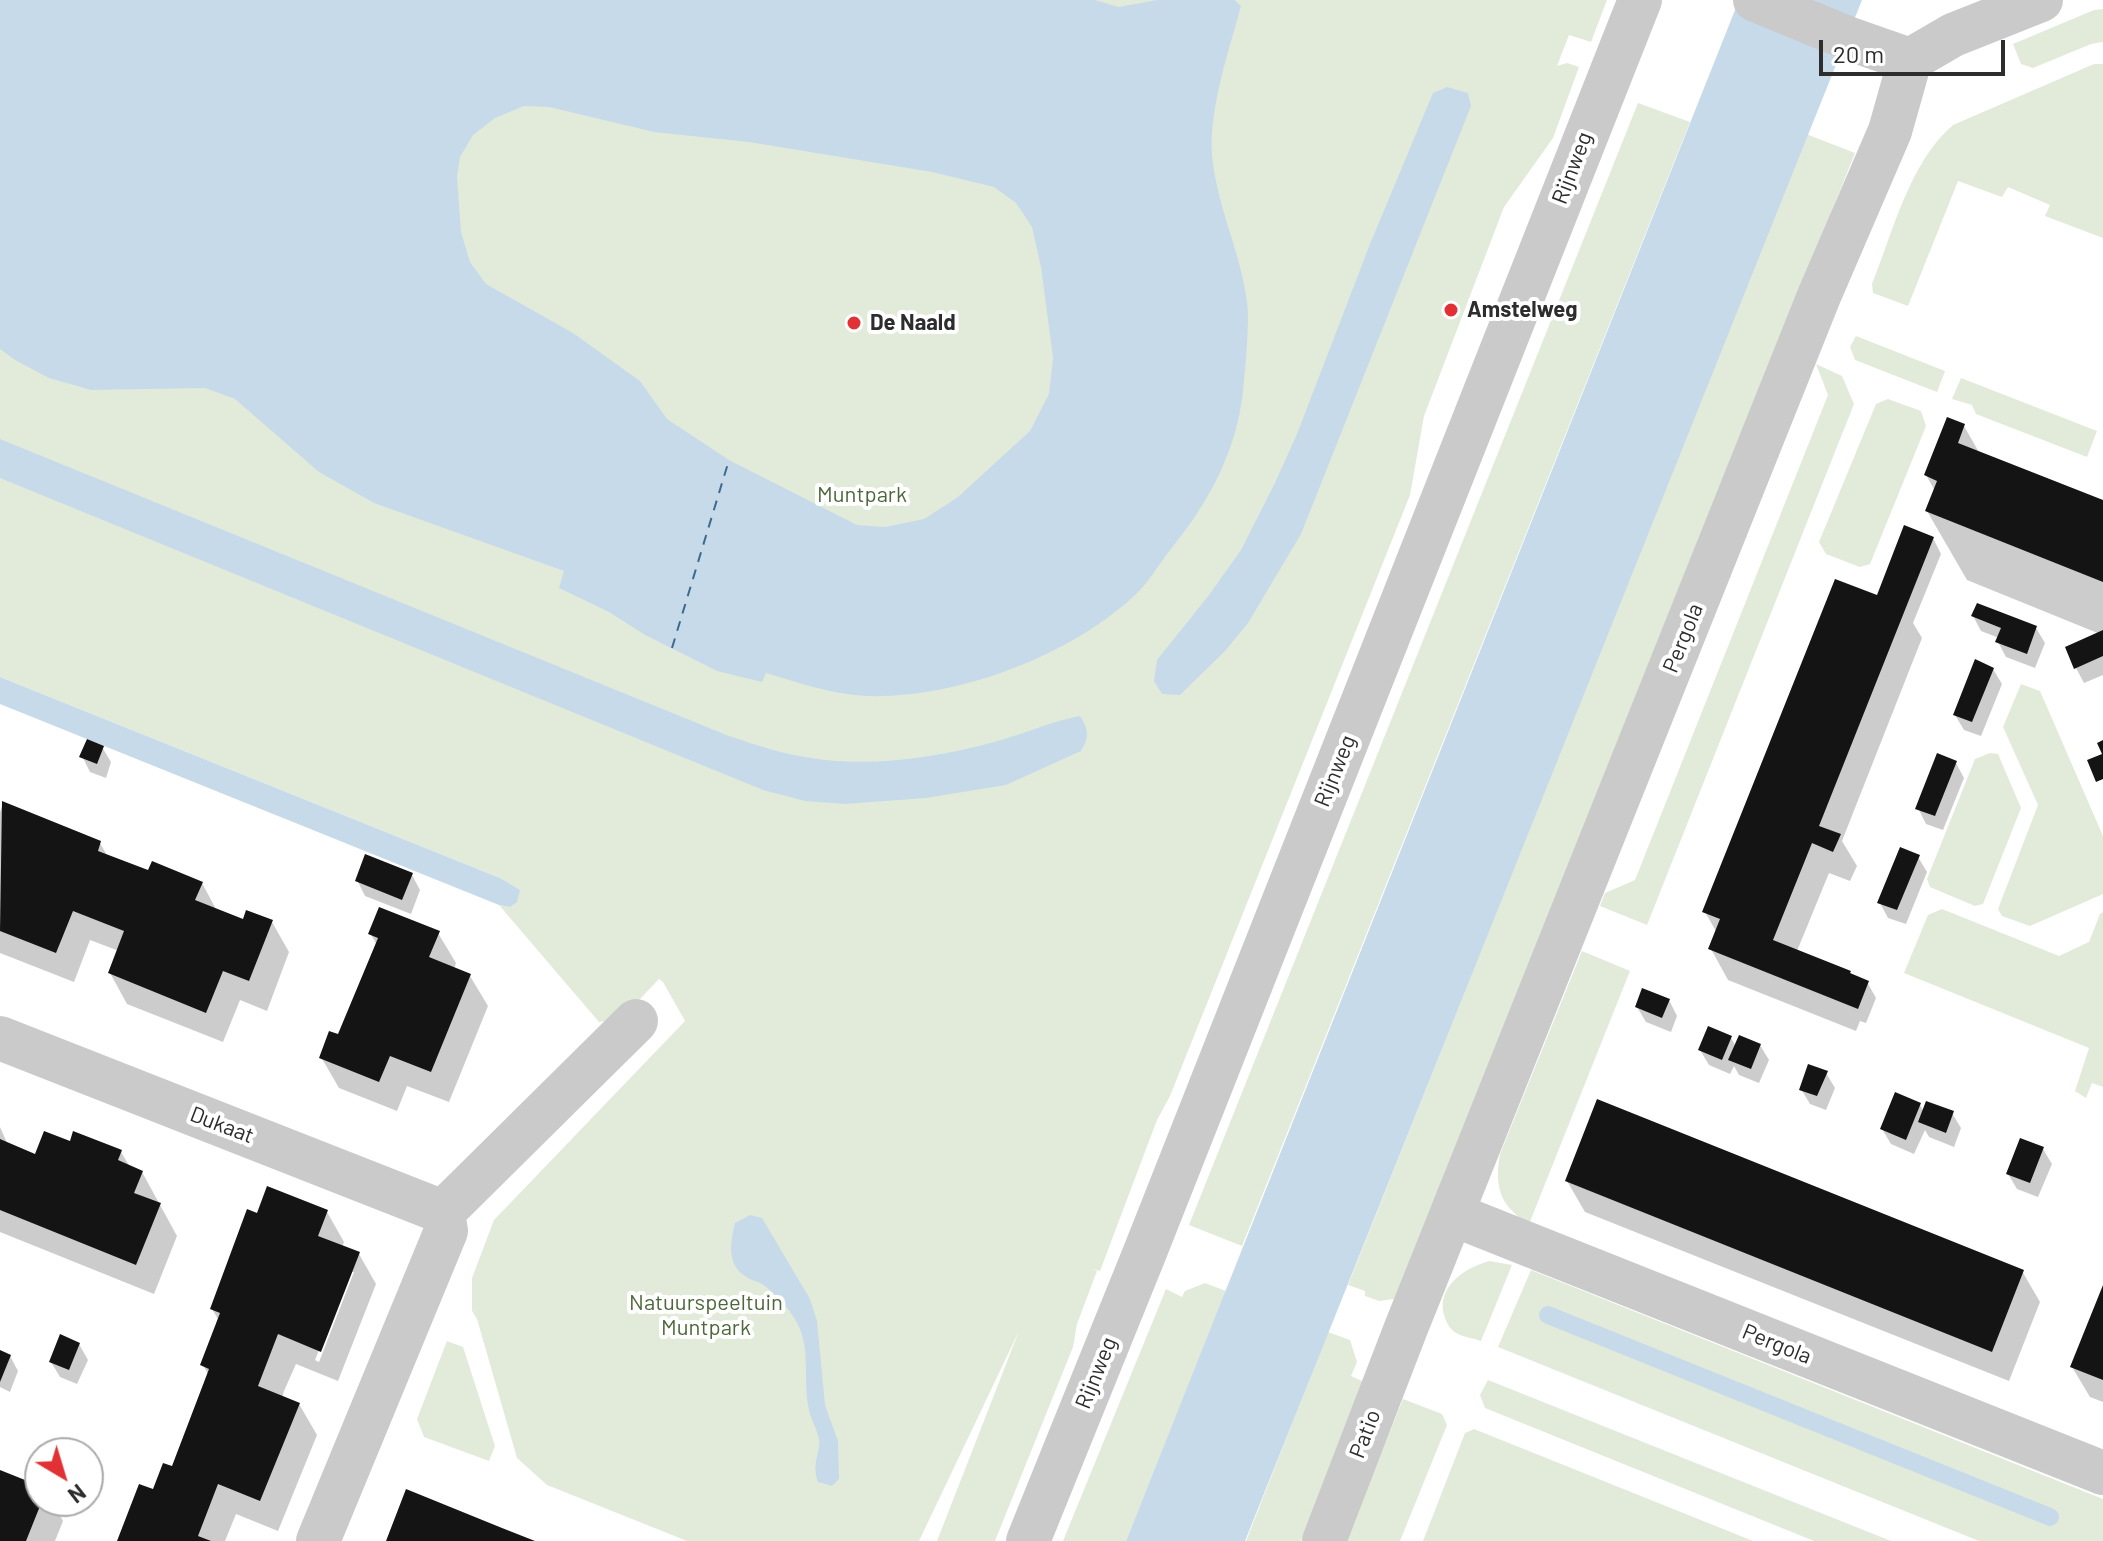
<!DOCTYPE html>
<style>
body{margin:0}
#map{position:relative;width:2103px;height:1541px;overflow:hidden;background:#fff;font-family:Barlow,sans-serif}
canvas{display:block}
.north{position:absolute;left:24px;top:1437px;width:80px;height:80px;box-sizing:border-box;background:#fff;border:2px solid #ababab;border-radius:50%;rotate:142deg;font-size:22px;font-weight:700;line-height:32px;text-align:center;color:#2d2d2d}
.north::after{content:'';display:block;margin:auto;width:28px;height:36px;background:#e23134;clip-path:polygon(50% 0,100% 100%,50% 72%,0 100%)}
.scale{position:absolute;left:1819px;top:40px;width:186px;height:36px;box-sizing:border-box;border:4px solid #2d2d2d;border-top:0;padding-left:10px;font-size:24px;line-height:28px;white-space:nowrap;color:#2d2d2d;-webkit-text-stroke:6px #fff;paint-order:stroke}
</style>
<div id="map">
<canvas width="2103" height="1541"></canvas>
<div class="north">N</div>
<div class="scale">20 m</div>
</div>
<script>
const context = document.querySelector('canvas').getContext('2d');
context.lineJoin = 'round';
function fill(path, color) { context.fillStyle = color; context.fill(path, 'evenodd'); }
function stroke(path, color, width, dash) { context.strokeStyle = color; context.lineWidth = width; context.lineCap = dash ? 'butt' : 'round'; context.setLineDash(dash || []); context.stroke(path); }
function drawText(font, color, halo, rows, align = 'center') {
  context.font = font + ' Barlow,sans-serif'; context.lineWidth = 8; context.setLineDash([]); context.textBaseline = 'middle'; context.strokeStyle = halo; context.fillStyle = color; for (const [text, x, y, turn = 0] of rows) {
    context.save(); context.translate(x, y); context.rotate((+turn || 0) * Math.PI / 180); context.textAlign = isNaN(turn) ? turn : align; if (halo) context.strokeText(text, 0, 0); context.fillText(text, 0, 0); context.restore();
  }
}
fill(new Path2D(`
 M 0,0 L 1607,0 L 1591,42 L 1569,35 L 1557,66 L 1567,63 L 1579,67 L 1553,138 L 1504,207 L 1424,416 L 1410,495 L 1170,1096 L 1157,1120 L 1100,1271 L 1093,1269 L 1097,1271 L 1077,1324 L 1073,1347 L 995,1541 L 937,1541 L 1019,1331 L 919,1541 L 687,1541 L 547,1485 L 517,1458 L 477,1319 L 472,1311 L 472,1278 L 494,1220 L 685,1021 L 663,982 L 659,979 L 621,1019 L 599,1022 L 499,905 L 510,907 L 500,878 L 0,677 Z
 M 2103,9 L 2103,42 L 2091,44 L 2033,68 L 2021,64 L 2013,44 L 2094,10 Z
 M 2094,64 L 2103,64 L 2103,238 L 2045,216 L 2050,205 L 2008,187 L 2002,197 L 1958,181 L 1908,306 L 1873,293 L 1872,284 C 1893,232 1909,163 1953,125 Z
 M 1638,103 L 1690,122 L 1242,1246 L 1189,1225 Z
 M 1806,134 L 1855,153 L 1403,1286 L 1394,1299 L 1379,1301 L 1365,1296 L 1365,1291 L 1348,1285 Z
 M 1856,336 L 1945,371 L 1937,392 L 1855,360 L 1850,347 Z
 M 1816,364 L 1842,376 L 1854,404 L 1647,925 L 1600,906 L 1605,893 L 1635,880 L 1828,395 Z
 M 1961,378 L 2097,431 L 2087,457 L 1976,414 L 1972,405 L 1952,399 Z
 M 1888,399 L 1921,411 L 1926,426 L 1870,564 L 1860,567 L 1826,554 L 1819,542 L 1876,404 Z
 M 2021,684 L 2040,691 L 2103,836 L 2103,894 L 2030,926 L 2002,916 L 1998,909 L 2038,805 L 2003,727 Z
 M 1990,753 L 1998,754 L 2021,808 L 1983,904 L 1975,906 L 1930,887 L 1927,879 L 1975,759 Z
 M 1942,909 L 2059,956 L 2089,942 L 2100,914 L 2103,912 L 2103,1087 L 2092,1083 L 2086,1098 L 2075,1091 L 2089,1048 L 1904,973 L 1928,915 Z
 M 1582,951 L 1630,971 L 1529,1224 C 1500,1206 1494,1187 1500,1154 Z
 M 1490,1261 L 1512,1265 L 1481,1341 C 1473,1338 1463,1337 1456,1333 C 1451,1330 1447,1324 1445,1318 C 1434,1288 1465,1267 1490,1261 Z
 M 1531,1270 L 2103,1499 L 2103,1541 L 1979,1541 L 1498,1347 Z
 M 1205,1283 L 1226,1291 L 1126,1541 L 1063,1541 L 1166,1289 L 1182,1297 L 1185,1291 Z
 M 1328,1332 L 1350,1340 L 1357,1362 L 1351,1376 L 1364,1382 L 1301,1541 L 1246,1541 Z
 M 447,1341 L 463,1347 L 495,1446 L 489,1461 L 424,1437 L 417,1419 Z
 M 1488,1380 L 1891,1541 L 1814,1541 L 1485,1408 L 1480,1395 Z
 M 1403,1399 L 1442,1414 L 1447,1425 L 1400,1541 L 1346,1541 Z
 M 1474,1429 L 1753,1541 L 1423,1541 L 1465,1433 Z`), '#e2ebda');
fill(new Path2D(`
 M 0,0 L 1095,0 L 1119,7 L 1157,0 L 1234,0 L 1241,6 C 1229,51 1209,108 1212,154 C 1216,205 1241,252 1247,302 C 1250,323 1245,370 1243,392 C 1236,453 1208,503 1171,549 C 1158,565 1148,584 1133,597 C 1067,657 956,699 866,696 C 831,694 799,683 766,673 L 762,682 L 717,671 L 645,635 L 609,612 L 559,588 L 564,571 L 374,503 L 319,472 L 235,399 L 205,388 L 91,390 L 49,378 L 15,360 L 0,349 ZM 524,106 L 549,107 L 654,132 L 749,142 L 932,172 L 994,187 L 1016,203 L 1032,227 L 1041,267 L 1053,358 L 1049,394 L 1030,431 L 958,497 L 924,519 L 885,527 L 857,525 L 729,460 L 667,419 L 640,381 L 573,333 L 486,284 L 470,262 L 461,232 L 457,176 L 460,157 L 473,135 L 495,118 Z
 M 1739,0 L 1862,0 L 1245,1541 L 1126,1541 Z
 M 1447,87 L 1468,93 L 1471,106 L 1301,534 L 1248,623 L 1225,651 L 1180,695 L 1162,694 L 1154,681 L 1157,660 L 1209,595 L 1241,550 L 1275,483 L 1297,434 L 1370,244 L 1433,93 Z
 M 0,439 L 729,736 C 756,745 783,754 811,758 C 872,768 940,757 998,741 C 1026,733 1052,721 1080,716 C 1089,729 1089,738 1081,751 L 1006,785 L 926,798 L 845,804 L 805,801 L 763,790 L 0,478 Z
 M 0,677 L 500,878 L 520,890 L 517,902 L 510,907 L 499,905 L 0,704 Z
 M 750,1215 L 762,1218 L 810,1299 L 817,1321 L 825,1405 L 838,1441 L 839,1479 L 832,1486 L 818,1482 C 811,1463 821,1452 819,1439 C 817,1429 811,1420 809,1410 C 803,1384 810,1355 800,1329 C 794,1314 778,1296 765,1286 C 760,1282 753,1281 748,1278 C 726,1266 730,1243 735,1223 Z`), '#c7daea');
fill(new Path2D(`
 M 1964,426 L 1980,454 L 2103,503 L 2103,675 L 2084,683 L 2076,668 L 2100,634 L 1967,580 L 1927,511 L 1935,491 L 1926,475 Z
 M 1933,538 L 1941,554 L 1913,623 L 1922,638 L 1842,841 L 1857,866 L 1850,881 L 1829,873 L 1797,951 L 1850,972 L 1852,976 L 1867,982 L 1876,998 L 1866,1023 L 1860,1021 L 1856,1031 L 1728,980 L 1711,949 L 1717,933 L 1705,912 L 1881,599 Z
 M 1973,616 L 2036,628 L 2045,643 L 2035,668 L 2006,657 L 1998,642 L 1999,638 L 1981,631 Z
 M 1993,669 L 2002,684 L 1981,736 L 1964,730 L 1955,715 Z
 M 102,747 L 111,762 L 106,778 L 90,772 L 82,756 Z
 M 1956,763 L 1964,778 L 1943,830 L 1926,824 L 1918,808 Z
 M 3,804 L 100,843 L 108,857 L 149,873 L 202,883 L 217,911 L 244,921 L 272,922 L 289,952 L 267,1011 L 240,1000 L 223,1042 L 127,1004 L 110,973 L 119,951 L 90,940 L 74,982 L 0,953 L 0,812 Z
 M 1918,857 L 1927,872 L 1906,924 L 1888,918 L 1880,903 Z
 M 412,875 L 420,890 L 411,914 L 365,896 L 357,880 Z
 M 370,933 L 438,933 L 456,963 L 454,969 L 470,976 L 488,1006 L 449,1102 L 407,1086 L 397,1111 L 339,1088 L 321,1057 L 339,1037 L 377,945 Z
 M 1669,1000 L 1677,1016 L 1671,1032 L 1646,1022 L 1637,1007 Z
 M 1731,1038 L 1736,1047 L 1760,1045 L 1769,1060 L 1759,1083 L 1739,1075 L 1734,1066 L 1730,1074 L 1709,1065 L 1700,1050 Z
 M 1826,1073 L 1835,1088 L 1826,1110 L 1810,1104 L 1801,1089 Z
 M 1920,1105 L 1924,1112 L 1952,1113 L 1961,1128 L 1954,1147 L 1929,1137 L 1925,1130 L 1914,1154 L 1891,1144 L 1882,1129 Z
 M 0,1127 L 8,1145 L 36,1156 L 71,1144 L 121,1152 L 130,1167 L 142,1172 L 177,1236 L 154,1294 L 0,1232 Z
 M 2043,1149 L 2052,1164 L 2038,1197 L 2017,1189 L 2008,1174 Z
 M 1567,1181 L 2022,1271 L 2040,1302 L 2009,1381 L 1585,1212 Z
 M 327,1212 L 344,1242 L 342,1248 L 359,1254 L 376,1284 L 338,1381 L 296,1364 L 284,1391 L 282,1398 L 299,1404 L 317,1435 L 278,1531 L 236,1514 L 225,1541 L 119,1541 L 174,1469 L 209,1376 L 203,1365 L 219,1321 L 212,1309 L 258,1215 ZM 350,1272 L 354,1272 L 319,1362 L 315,1360 Z
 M 2103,1290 L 2103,1402 L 2090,1397 L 2072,1367 Z
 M 79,1344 L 88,1360 L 77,1384 L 60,1377 L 51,1362 Z
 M 0,1353 L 10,1356 L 18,1371 L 10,1392 L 0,1387 Z
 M 0,1472 L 40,1501 L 52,1501 L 63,1521 L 55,1541 L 0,1541 Z`), '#0003');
stroke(new Path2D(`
 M 1548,1315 L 2050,1517`), '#c7daea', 18);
stroke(new Path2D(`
 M 672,648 L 729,460`), '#3d6a8d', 2, [10, 8]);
fill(new Path2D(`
 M 1947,417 L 1965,424 L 1958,443 L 2103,500 L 2103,582 L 1925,511 L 1937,481 L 1924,475 Z
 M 1904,525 L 1934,537 L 1819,826 L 1841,834 L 1833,852 L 1812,843 L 1773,940 L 1851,971 L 1850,973 L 1869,981 L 1858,1009 L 1708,949 L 1720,919 L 1702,912 L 1835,579 L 1877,595 Z
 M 1977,603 L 2037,626 L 2027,654 L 1995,642 L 2001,628 L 1971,616 Z
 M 2103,630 L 2103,656 L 2074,669 L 2065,647 Z
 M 1975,659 L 1994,668 L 1972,722 L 1953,715 Z
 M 87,739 L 104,746 L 97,764 L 79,757 Z
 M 2103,740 L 2103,779 L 2096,782 L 2087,760 L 2102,754 L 2097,743 Z
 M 1937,753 L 1957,761 L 1935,816 L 1915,809 Z
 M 2,801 L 101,841 L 98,851 L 148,870 L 152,861 L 203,882 L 195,900 L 243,919 L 246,910 L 273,920 L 249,981 L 223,971 L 206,1013 L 108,973 L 124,931 L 73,911 L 56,953 L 0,931 Z
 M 1900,847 L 1920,855 L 1897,910 L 1877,903 Z
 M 365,854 L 413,873 L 402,900 L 355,881 Z
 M 379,907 L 440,931 L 429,957 L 471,974 L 431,1072 L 390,1056 L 379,1082 L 319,1058 L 329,1031 L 338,1034 L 378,938 L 368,934 Z
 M 1642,988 L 1670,999 L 1662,1018 L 1635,1007 Z
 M 1708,1026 L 1732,1036 L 1722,1060 L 1698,1050 Z
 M 1739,1035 L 1761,1044 L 1751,1069 L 1728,1060 Z
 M 1808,1064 L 1828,1071 L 1817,1096 L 1799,1090 Z
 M 1895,1092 L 1921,1103 L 1906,1140 L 1880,1129 Z
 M 1597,1099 L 2024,1270 L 1992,1352 L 1565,1181 Z
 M 1926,1101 L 1954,1111 L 1946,1133 L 1918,1122 Z
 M 44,1131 L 70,1141 L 73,1131 L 122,1150 L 118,1160 L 143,1171 L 134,1193 L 161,1203 L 136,1265 L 0,1210 L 0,1139 L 35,1154 Z
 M 2020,1138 L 2044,1147 L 2030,1183 L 2006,1174 Z
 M 267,1186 L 328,1210 L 318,1236 L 360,1252 L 321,1352 L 278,1334 L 258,1386 L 300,1403 L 260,1501 L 218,1484 L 198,1536 L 211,1541 L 117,1541 L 139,1484 L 153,1489 L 163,1463 L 172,1466 L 209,1369 L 200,1365 L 220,1313 L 210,1309 L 247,1209 L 257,1213 Z
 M 2103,1285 L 2103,1380 L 2070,1367 Z
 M 60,1334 L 80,1343 L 69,1370 L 49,1362 Z
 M 0,1350 L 11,1355 L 0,1382 Z
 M 0,1470 L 40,1486 L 42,1501 L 26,1541 L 0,1541 Z
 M 406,1489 L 502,1528 L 535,1541 L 386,1541 Z`), '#141414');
stroke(new Path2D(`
 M 1755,0 L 1850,39 L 1910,60 L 1953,35 L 2041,0
 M 0,1038 L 443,1212
 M 443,1212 L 636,1021
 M 1452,1214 L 2103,1473
 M 318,1541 L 446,1231 L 443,1212
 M 1324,1541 L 1406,1328 L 1819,296 L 1890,131 L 1910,60`), '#cacaca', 44);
stroke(new Path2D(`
 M 1028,1541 L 1145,1252 L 1640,0`), '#cacaca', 44);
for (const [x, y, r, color] of [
 [1451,310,8,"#e23134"],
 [854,323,8,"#e23134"]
]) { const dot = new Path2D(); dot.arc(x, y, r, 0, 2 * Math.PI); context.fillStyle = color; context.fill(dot); stroke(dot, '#fff', 3); }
drawText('22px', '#2d2d2d', '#fff', [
 ["Rijnweg",1572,168,-69],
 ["Pergola",1683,638,-68],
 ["Rijnweg",1335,771,-68],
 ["Dukaat",222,1125,21],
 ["Pergola",1777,1344,22],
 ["Rijnweg",1096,1373,-68],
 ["Patio",1365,1434,-69]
]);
drawText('bold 22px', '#2d2d2d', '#fff', [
 ["Amstelweg",1467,310],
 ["De Naald",870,323]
], 'left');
drawText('22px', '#4e683b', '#fff', [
 ["Muntpark",862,495],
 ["Natuurspeeltuin",706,1303],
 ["Muntpark",706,1328]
]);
</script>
